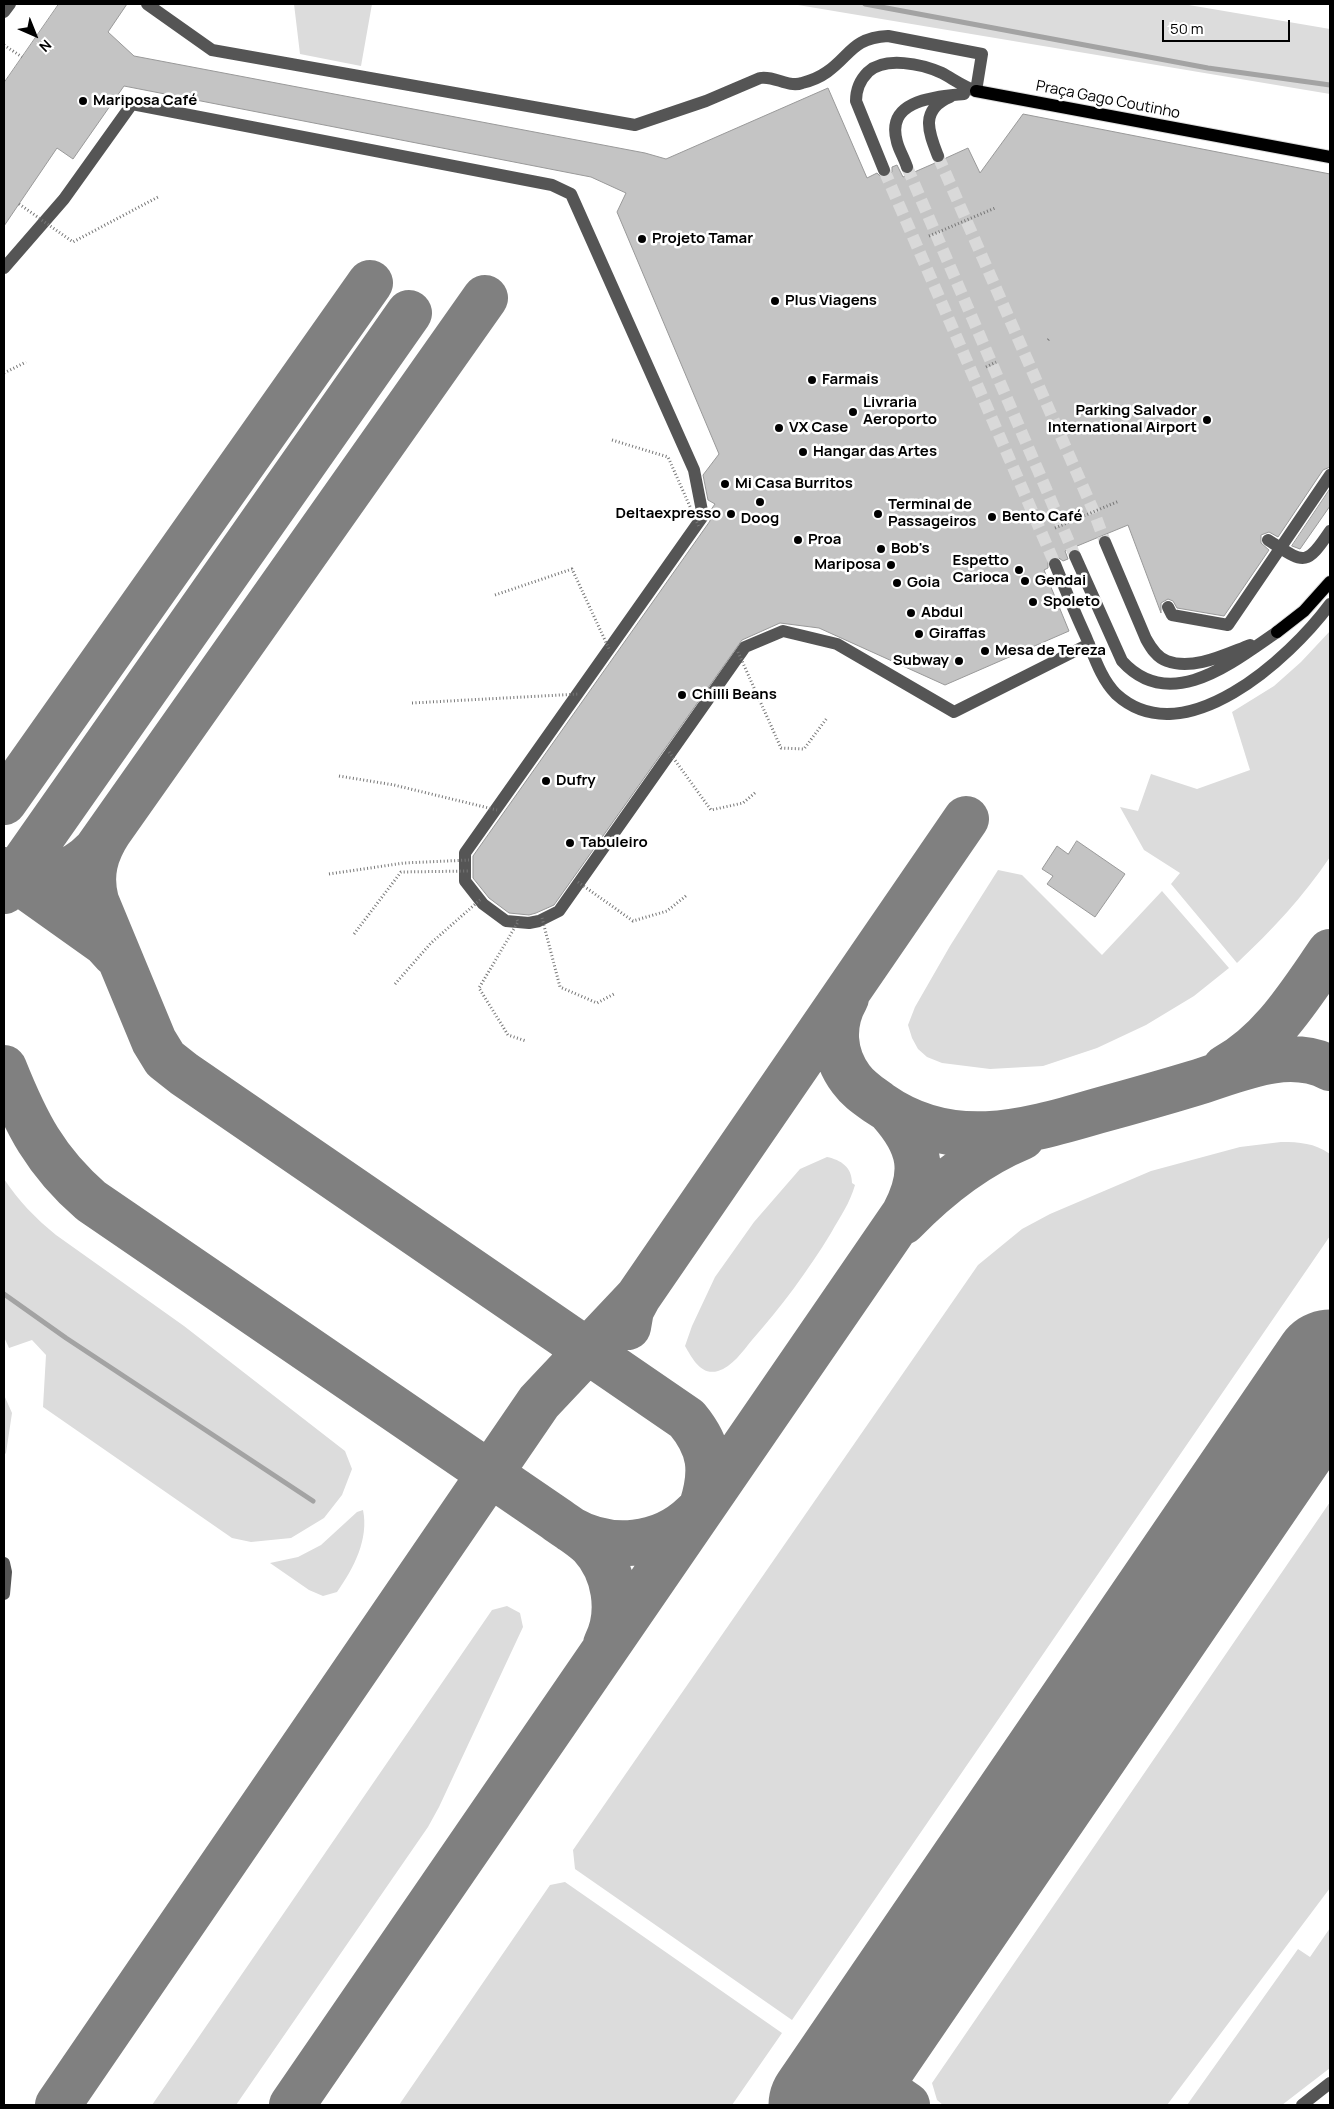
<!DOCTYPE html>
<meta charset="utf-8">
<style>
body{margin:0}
#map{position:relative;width:1334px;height:2109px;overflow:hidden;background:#fff;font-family:Manrope,sans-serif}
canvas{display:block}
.frame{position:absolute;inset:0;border:5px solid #000;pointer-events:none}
.north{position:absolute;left:10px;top:10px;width:50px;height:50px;-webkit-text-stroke:4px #fff;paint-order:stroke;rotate:136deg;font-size:14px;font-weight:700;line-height:20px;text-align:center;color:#000}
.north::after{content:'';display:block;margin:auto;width:18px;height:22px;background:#000;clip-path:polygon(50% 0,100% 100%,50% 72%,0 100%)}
.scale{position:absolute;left:1162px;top:20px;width:128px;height:22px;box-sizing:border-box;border:2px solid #000;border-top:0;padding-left:6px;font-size:15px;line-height:18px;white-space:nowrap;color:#000;-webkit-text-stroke:4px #fff;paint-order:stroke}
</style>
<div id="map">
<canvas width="1334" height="2109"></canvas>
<div class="frame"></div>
<div class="north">N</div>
<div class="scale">50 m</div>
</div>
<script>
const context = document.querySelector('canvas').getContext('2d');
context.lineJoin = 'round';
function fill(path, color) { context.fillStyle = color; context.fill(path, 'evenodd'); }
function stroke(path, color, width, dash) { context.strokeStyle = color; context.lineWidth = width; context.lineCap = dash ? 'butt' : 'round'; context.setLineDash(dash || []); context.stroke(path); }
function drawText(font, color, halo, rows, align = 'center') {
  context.font = font + ' Manrope,sans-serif'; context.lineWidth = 5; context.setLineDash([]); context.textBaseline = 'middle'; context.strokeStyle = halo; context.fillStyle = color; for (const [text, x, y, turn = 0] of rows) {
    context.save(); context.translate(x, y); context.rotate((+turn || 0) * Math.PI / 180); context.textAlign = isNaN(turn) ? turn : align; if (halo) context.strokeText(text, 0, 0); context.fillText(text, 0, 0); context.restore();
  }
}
fill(new Path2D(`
 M 294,4 L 372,4 L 361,66 L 300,54 Z
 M 792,4 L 1183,4 L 1330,29 L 1330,94 Z
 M 1330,631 L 1330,857 C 1303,897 1272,930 1237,963 L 1171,884 L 1180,873 L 1144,850 L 1120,807 L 1138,811 L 1151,774 L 1197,789 L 1250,770 L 1232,712 L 1274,686 L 1301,662 Z
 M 998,870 L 1022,875 L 1102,955 L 1162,891 L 1229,968 L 1194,996 L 1146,1025 L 1097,1048 L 1043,1066 L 990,1069 L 942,1063 L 927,1057 L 918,1049 L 912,1038 L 908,1025 L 915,1007 L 950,946 Z
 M 1281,1142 C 1300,1142 1314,1143 1330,1154 L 1330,1236 L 792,2020 L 575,1869 L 573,1850 L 978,1265 L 1022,1229 L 1050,1214 L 1151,1171 L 1240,1147 Z
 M 827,1157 C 841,1160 852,1167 852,1183 L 855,1185 C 850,1203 840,1217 831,1233 C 808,1271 781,1307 752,1340 C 743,1351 732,1367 718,1371 C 701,1376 692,1358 685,1346 L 692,1326 L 715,1277 L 754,1222 L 800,1169 Z
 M 4,1179 C 19,1201 35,1218 56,1235 L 184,1326 L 345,1451 L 352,1469 L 342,1495 L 324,1518 L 291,1538 L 251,1542 L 232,1538 L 43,1407 L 46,1355 L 32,1340 L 9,1348 L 4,1337 Z
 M 4,1395 L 12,1413 L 6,1453 L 4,1455 Z
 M 1330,1502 L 1330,1888 L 1167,2105 L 943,2105 L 937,2100 L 932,2083 Z
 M 363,1510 C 369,1539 354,1568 337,1592 L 323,1596 L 309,1590 L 270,1563 L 298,1557 L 321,1545 L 357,1512 Z
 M 507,1606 L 520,1613 L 523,1627 L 439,1807 L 428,1827 L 236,2105 L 152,2105 L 492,1610 Z
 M 565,1882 L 782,2033 L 732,2105 L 399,2105 L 550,1885 Z
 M 1330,1928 L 1330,2068 L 1282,2105 L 1187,2105 L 1298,1949 L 1310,1957 Z`), '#dcdcdc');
stroke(new Path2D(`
 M 865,4 L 1208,68 L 1330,85
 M 4,1294 L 66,1338 L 313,1501`), '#a3a3a3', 5);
stroke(new Path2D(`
 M 4,802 L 370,283
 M 110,830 C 95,853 89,874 96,901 L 154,1041 L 165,1059 L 184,1074 L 687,1419 C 711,1448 713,1471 702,1506
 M 4,870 C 37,886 71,876 96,850 L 485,298
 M 4,871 L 105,943 L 115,954
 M 4,891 L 409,313
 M 846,998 C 831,1024 833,1055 851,1079 C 859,1090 869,1096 880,1104 C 950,1153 1022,1133 1097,1111 C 1130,1102 1162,1093 1195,1083 C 1237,1070 1287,1046 1330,1068
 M 4,1068 C 26,1123 45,1161 91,1201 L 556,1519 C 568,1528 581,1535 591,1545 C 615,1571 622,1612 606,1644
 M 1225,1068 C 1272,1042 1300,995 1330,952
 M 903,1222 C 937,1187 976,1156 1022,1137
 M 628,1327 L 631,1310 L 638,1297 L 966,819
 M 570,1529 C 610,1552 661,1547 694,1515
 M 881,2024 C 859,2071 867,2078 907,2105
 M 58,2105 L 539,1402 L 638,1297
 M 292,2105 L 904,1214 C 926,1173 921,1146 891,1112
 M 827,2105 C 842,2088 856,2080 879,2086`), '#808080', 46);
stroke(new Path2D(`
 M 826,2105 L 1330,1367`), '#808080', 115);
const building = new Path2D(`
 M 59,4 L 127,4 L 108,32 L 134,56 L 645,153 L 666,159 L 828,88 L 867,178 L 877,173 L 882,178 L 887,177 L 892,172 L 892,167 L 897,165 L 903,177 L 935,163 L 941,163 L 946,158 L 968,148 L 980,173 L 1023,114 L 1330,174 L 1330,467 L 1323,470 L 1278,537 L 1269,532 L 1261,535 L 1261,543 L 1269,550 L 1224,616 L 1177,608 L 1173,601 L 1168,599 L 1161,603 L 1161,613 L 1128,525 L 1065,551 L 1068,559 L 1063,561 L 1056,556 L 1048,559 L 1048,568 L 1044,570 L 1069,631 L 945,685 L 819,628 L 780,623 L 742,640 L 554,905 L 536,913 L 529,915 L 509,913 L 489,898 L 473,878 L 473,856 L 710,521 L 710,511 L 715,504 L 708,500 L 703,475 L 719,454 L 617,212 L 626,193 L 591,177 L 124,86 L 73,159 L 57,148 L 4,226 L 4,83 Z
 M 1330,489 L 1330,506 L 1300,549 L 1292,546 Z
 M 1077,841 L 1125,874 L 1095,917 L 1047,884 L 1053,876 L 1042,869 L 1057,846 L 1068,854 Z`);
fill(building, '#c4c4c4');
stroke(building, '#999', 1);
stroke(new Path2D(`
 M 938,156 L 1094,512 L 1105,542
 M 907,167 L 1075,556
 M 884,170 L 1055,564`), '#d9d9d9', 12, [12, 6]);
const major = new Path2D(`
 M 976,91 L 1330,157
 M 1277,632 L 1304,611 L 1330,582`);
stroke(major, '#dbdbdb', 14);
stroke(new Path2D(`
 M 4,45 L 22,57
 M 929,236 L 995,208
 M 1048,340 L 1050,338
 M 986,367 L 996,362
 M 4,373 L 26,362
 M 1055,528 L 1119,501`), '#777', 3, [1, 2.5]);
stroke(new Path2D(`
 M 147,4 L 212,50 L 635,125 L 706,101 L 760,78 C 774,75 788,88 802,83 C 810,81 820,77 827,72 C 851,55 852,38 888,36 L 982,54 L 976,91
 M 4,12 L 10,4
 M 938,156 C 929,133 919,110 950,97
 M 907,167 C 904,158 899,150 897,142 C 885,99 936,97 964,94
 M 884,170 L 856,101 C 856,90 860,80 868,72 C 885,56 922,64 942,73 C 953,79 964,87 976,91
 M 4,268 L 64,199 L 132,104 L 552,185 L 571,194 L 694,470 L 703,516 L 465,853 L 465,881 L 483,904 L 506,921 L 529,923 L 539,921 L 559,911 L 745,647 L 783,631 L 837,644 L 954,712 L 1089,644
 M 1268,540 C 1304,563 1305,568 1330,531
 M 1105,542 L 1146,639 C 1151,648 1157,658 1167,661 C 1193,671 1226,654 1250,645
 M 1075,556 L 1122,661 C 1170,714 1233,662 1277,632
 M 1055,564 C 1065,589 1075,613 1086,637 C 1094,656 1101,679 1116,694 C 1184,756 1290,658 1330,604
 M 1168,607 L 1172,615 L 1228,625 L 1330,475
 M 4,1563 L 6,1572 L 4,1594
 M 1302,2105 L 1330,2083`), '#555', 12);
stroke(major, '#000', 12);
stroke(new Path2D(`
 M 19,204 L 73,242 L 158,197
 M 612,440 L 668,457 L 699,527
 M 495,595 L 572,569 L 610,651
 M 738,652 L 781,748 L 804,749 L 827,718
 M 412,703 L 579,694
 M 669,752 L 711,810 L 743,803 L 756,792
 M 339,776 L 394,785 L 497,810
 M 329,874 L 404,863 L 469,860
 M 578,882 L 633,921 L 667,911 L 687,895
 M 542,918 L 560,987 L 597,1003 L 614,994
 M 517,920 L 518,922 L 479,988 L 508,1035 L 526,1041
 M 354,934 L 401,872 L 469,871
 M 395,984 L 431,943 L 481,899`), '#777', 3, [1, 2.5]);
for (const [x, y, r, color] of [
 [83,101,5,"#000"],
 [642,239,5,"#000"],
 [775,301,5,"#000"],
 [812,380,5,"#000"],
 [853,412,5,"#000"],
 [1207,420,5,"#000"],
 [779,428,5,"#000"],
 [803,452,5,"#000"],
 [725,484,5,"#000"],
 [760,502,5,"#000"],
 [731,514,5,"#000"],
 [878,514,5,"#000"],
 [992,517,5,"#000"],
 [798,540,5,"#000"],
 [881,549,5,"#000"],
 [891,565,5,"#000"],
 [1019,570,5,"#000"],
 [1025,581,5,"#000"],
 [897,583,5,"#000"],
 [1033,602,5,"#000"],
 [911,613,5,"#000"],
 [919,634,5,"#000"],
 [985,651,5,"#000"],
 [959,661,5,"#000"],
 [682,695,5,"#000"],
 [546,781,5,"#000"],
 [570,843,5,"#000"]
]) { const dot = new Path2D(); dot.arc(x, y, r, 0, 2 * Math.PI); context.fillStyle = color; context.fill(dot); stroke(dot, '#fff', 2); }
drawText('15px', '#000', '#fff', [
 ["Praça Gago Coutinho",1108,100,11]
]);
drawText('bold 15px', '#000', '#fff', [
 ["Mariposa Café",93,101],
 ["Projeto Tamar",652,239],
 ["Plus Viagens",785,301],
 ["Farmais",822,380],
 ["Livraria",863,403],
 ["Aeroporto",863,420],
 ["Parking Salvador",1197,411,"right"],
 ["International Airport",1197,428,"right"],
 ["VX Case",789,428],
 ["Hangar das Artes",813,452],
 ["Mi Casa Burritos",735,484],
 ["Terminal de",888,505],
 ["Passageiros",888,522],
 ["Deltaexpresso",721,514,"right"],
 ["Bento Café",1002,517],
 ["Doog",760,519,"center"],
 ["Proa",808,540],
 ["Bob's",891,549],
 ["Espetto",1009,561,"right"],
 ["Carioca",1009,578,"right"],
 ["Mariposa",881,565,"right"],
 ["Gendai",1035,581],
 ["Goia",907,583],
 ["Spoleto",1043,602],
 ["Abdul",921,613],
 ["Giraffas",929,634],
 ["Mesa de Tereza",995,651],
 ["Subway",949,661,"right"],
 ["Chilli Beans",692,695],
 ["Dufry",556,781],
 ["Tabuleiro",580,843]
], 'left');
</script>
